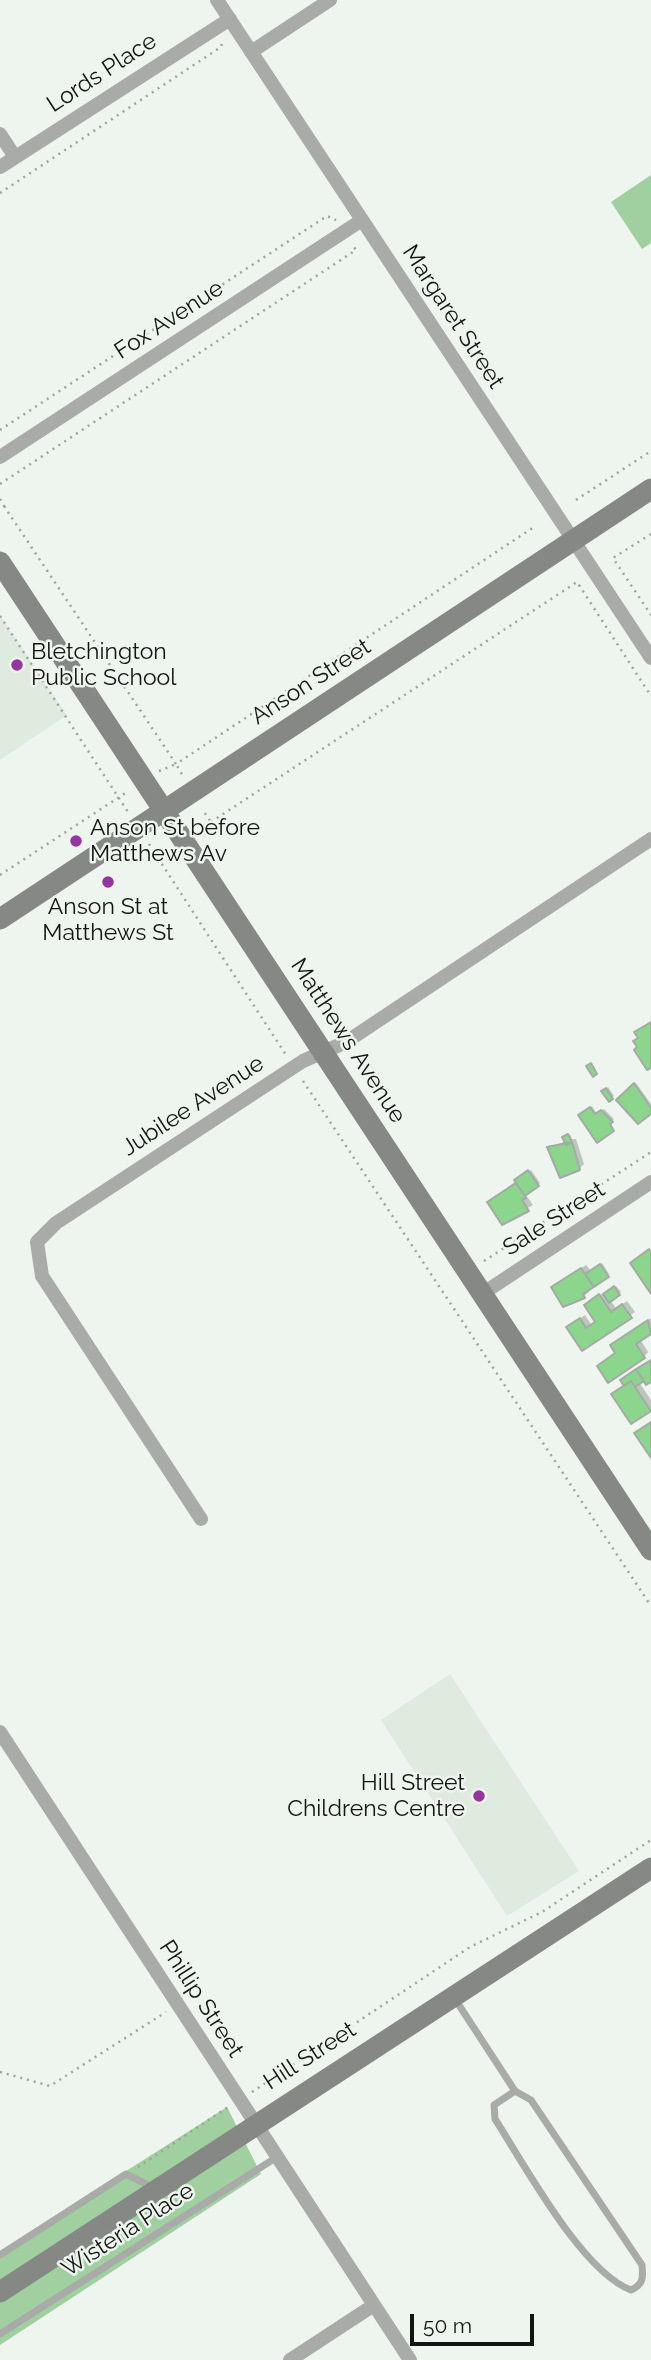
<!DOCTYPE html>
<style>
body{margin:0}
#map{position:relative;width:651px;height:2360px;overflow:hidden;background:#eef5ee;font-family:Raleway,sans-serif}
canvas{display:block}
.scale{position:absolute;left:410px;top:2314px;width:124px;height:32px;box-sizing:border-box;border:4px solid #131513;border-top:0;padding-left:9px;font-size:21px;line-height:24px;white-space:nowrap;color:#131513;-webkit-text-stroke:5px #eef5ee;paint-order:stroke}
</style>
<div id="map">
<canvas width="651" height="2360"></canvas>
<div class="scale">50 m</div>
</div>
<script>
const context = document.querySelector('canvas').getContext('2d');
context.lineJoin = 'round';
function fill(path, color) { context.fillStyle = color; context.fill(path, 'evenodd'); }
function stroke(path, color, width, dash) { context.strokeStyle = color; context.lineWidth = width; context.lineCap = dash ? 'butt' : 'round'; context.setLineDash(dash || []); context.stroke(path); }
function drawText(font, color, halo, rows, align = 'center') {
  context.font = font + ' Raleway,sans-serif'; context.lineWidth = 5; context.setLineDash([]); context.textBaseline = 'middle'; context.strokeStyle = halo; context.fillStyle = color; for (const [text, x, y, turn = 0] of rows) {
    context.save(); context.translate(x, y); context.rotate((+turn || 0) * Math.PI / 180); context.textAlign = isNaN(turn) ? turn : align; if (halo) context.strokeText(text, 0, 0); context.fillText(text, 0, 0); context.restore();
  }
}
fill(new Path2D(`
 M 0,615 L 67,715 L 0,760 Z
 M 450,1674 L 579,1871 L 507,1916 L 381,1720 Z`), '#dfebdf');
fill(new Path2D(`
 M 651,175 L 651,243 L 642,249 L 611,202 Z
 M 227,2107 L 261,2174 L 0,2345 L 0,2251 Z`), '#a0cfa0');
fill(new Path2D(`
 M 636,1083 L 651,1104 L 651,1112 L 618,1100 Z
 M 608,1087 L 614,1096 L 609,1100 L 603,1091 Z
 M 592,1106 L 597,1114 L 604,1109 L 614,1119 L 611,1122 L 613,1130 L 582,1113 Z
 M 570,1134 L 572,1139 L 576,1139 L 584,1164 L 579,1169 L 549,1148 L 566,1141 Z
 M 531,1170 L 540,1183 L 526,1195 L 533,1205 L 502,1223 L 493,1198 Z
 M 602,1263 L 609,1274 L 587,1289 L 589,1292 L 584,1296 L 564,1305 L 558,1283 L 586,1265 L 591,1271 Z
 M 616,1286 L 621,1292 L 610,1300 L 616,1308 L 627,1301 L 635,1312 L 583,1348 L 573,1323 L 585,1315 L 591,1324 L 597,1321 L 590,1301 Z
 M 651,1318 L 651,1332 L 640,1339 L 648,1352 L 644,1357 L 617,1352 L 612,1345 Z
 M 651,1360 L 651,1380 L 639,1382 L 651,1400 L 651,1409 L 632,1422 L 625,1385 Z`), '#0003');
const building = new Path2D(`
 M 651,1022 L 651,1068 L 647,1070 L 634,1050 L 637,1047 L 633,1041 L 638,1038 L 634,1032 Z
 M 591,1063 L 597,1074 L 593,1077 L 586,1066 Z
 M 634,1083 L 651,1108 L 651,1114 L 638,1124 L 616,1100 Z
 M 606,1088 L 613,1099 L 609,1102 L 601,1091 Z
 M 590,1107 L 595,1114 L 601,1110 L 613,1122 L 610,1124 L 614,1131 L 597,1143 L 578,1115 Z
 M 568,1134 L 572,1142 L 566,1145 L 562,1137 Z
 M 572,1142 L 580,1170 L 560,1178 L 547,1147 Z
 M 528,1170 L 539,1186 L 525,1196 L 514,1180 Z
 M 516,1183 L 526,1198 L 522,1200 L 529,1211 L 502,1225 L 487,1202 Z
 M 649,1249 L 651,1252 L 651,1294 L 630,1263 Z
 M 600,1264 L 609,1277 L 594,1287 L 585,1274 Z
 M 581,1268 L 594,1287 L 583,1294 L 585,1298 L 563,1307 L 551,1287 Z
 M 614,1286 L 620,1295 L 609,1303 L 603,1294 Z
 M 599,1294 L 611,1312 L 622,1304 L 632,1318 L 582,1351 L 566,1327 L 580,1318 L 586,1328 L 595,1322 L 584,1305 Z
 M 648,1320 L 651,1334 L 636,1344 L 645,1358 L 608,1383 L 597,1366 L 615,1353 L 610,1345 Z
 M 651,1360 L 651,1382 L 646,1385 L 636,1369 Z
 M 636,1369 L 644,1381 L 635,1387 L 631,1381 L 624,1386 L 620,1380 Z
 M 631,1381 L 651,1411 L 631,1424 L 611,1394 Z
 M 651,1422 L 651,1458 L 634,1433 Z`);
fill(building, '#8bd58d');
stroke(building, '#a4aaa4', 2);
stroke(new Path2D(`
 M 0,193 L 221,47 L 222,43
 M 0,430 L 327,216 L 336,220
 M 0,484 L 356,250 L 353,246
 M 0,499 L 4,506 L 0,509
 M 576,500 L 651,451
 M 4,506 L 176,764 L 534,527
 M 651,534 L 613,558 L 651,615
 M 0,616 L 128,812
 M 159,771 L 176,764 L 183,776
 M 211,822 L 577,582 L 651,696
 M 201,829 L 211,822 L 202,809
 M 149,844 L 158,858 L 167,852
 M 158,858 L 286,1055
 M 0,875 L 127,792
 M 303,1081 L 651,1606
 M 484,1261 L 651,1152
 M 0,2072 L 50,2086 L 166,2012
 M 252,2092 L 470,1947 L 542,1912 L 651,1840
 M 138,2167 L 228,2107`), '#9ea39e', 2.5, [2, 5]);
stroke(new Path2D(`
 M 455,1999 L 515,2091 L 531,2100 L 642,2265 C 643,2278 644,2284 631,2290 C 582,2272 524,2164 495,2119 L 494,2105 L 515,2091
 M 0,2255 L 126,2174 L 152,2187
 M 0,2334 L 277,2157`), '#a8aba8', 7);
stroke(new Path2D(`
 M 217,0 L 651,658
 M 251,52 L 330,0
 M 0,134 L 15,157
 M 0,167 L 230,19
 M 0,457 L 362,220
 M 482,1294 L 651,1182
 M 201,1519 L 42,1276 L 37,1242 L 56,1223 L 303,1061 L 346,1042 L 651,839
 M 0,1732 L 410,2360
 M 290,2360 L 374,2305`), '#a8aba8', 14);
stroke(new Path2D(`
 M 0,562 L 651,1550
 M 0,919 L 651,489
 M 0,2292 L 651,1868`), '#858884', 21);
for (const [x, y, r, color] of [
 [17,665,7,"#96359d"],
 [76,841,7,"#96359d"],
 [108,882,7,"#96359d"],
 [479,1796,7,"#96359d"]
]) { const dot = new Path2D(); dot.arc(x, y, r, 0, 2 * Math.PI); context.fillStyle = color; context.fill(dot); stroke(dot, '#eef5ee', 2.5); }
drawText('23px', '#131513', '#eef5ee', [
 ["Lords Place",102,73,-33],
 ["Margaret Street",453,317,57],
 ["Fox Avenue",169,320,-33],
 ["Anson Street",311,682,-33],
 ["Matthews Avenue",348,1041,57],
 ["Jubilee Avenue",193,1106,-33],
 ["Sale Street",554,1219,-33],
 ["Phillip Street",201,1999,57],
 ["Hill Street",310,2056,-33],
 ["Wisteria Place",128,2230,-33]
]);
drawText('23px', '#131513', '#eef5ee', [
 ["Bletchington",31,652],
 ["Public School",31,678],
 ["Anson St before",90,828],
 ["Matthews Av",90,854],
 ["Anson St at",108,907,"center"],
 ["Matthews St",108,933,"center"],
 ["Hill Street",465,1783,"right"],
 ["Childrens Centre",465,1809,"right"]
], 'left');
</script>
